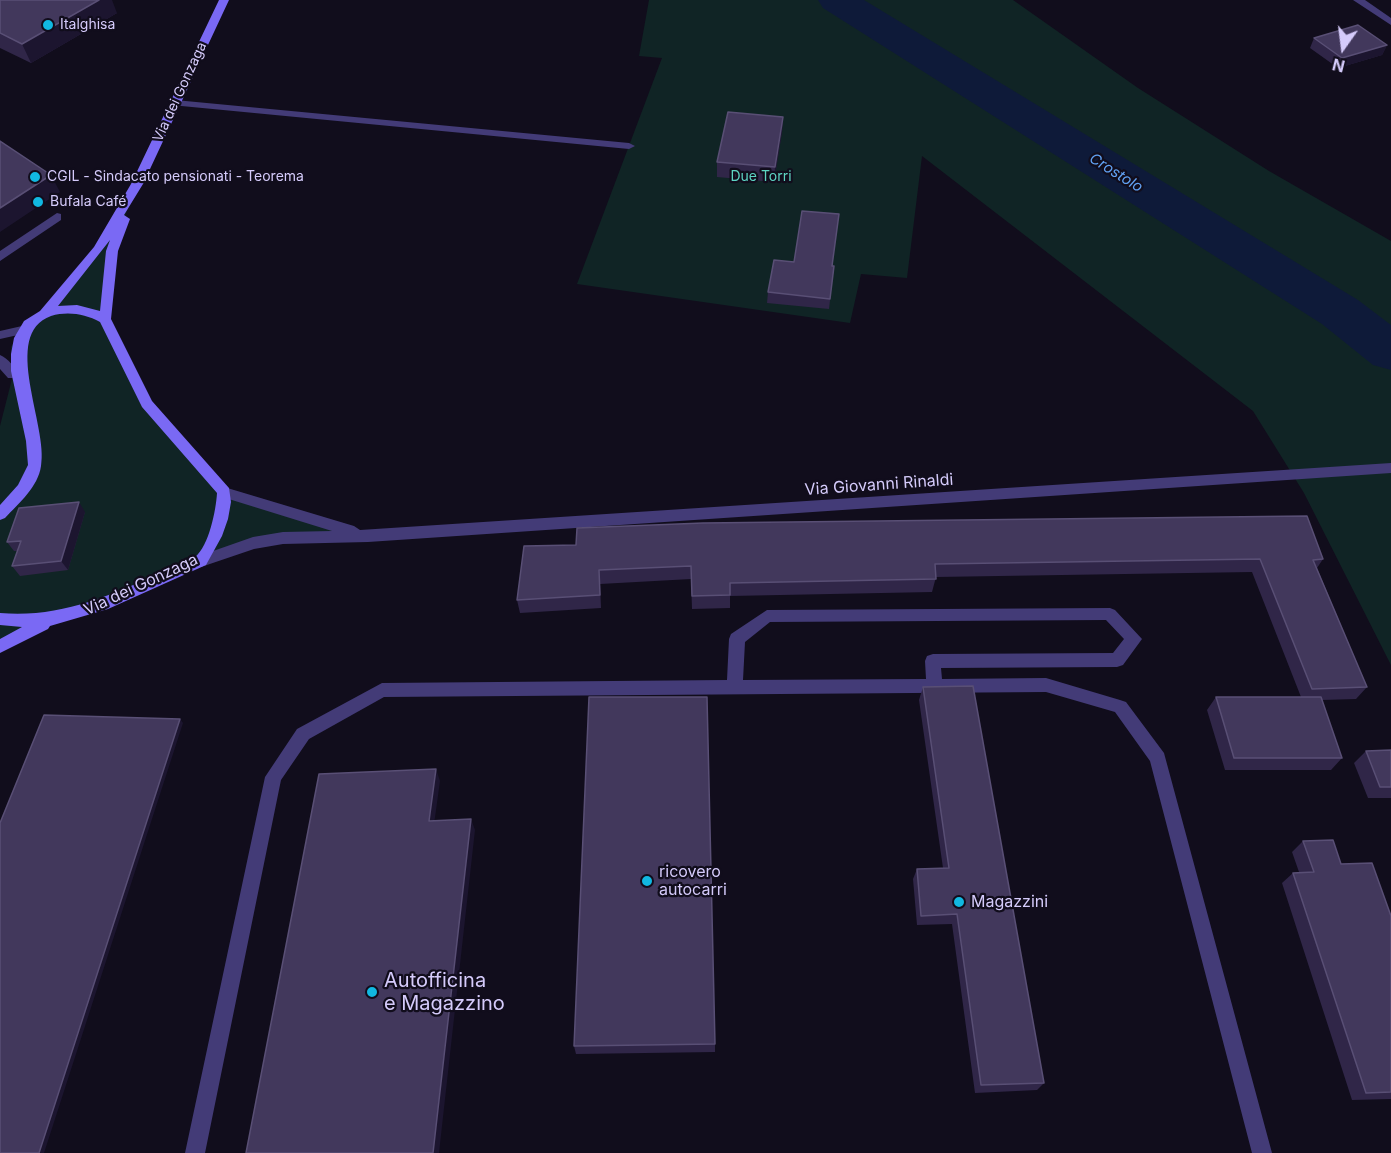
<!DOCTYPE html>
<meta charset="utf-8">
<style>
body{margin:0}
#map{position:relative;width:1391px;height:1153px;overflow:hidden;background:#110d1c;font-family:Inter,sans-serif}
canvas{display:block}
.north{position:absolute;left:1313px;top:18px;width:60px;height:60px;-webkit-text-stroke:4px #110d1c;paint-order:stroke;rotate:194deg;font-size:16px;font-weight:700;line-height:24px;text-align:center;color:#d5cbfb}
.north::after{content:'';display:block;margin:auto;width:21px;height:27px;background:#d5cbfb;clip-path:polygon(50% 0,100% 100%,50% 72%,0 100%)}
</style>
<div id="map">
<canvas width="1391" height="1153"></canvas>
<div class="north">N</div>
</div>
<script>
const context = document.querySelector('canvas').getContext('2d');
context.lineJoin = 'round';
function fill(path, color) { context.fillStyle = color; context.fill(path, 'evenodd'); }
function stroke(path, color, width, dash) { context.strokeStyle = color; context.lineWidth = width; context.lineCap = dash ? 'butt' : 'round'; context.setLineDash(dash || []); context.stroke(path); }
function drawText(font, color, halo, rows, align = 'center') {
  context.font = font + ' Inter,sans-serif'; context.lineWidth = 4.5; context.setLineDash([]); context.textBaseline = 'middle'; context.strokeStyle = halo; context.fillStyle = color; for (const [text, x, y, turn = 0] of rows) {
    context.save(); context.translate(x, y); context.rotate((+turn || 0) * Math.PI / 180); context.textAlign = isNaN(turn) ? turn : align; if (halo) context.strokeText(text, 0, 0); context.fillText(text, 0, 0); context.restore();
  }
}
fill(new Path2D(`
 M 649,0 L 1013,0 L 1138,88 L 1269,171 L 1391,241 L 1391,665 L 1304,493 L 1253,411 L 922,156 L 907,278 L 861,274 L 850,323 L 577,284 L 662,58 L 639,56 Z
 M 137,184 L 112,251 L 105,319 L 147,404 L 224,492 L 368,536 L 283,538 L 201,561 L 0,646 L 0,426 L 13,375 L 11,347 L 22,330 L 99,249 Z`), '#102425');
fill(new Path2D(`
 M 818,0 L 864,0 L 1358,300 L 1391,325 L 1391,370 L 1373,365 L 1322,324 L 823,8 Z`), '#0e1a39');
fill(new Path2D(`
 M 57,213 L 61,214 L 61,220 L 0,261 L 0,251 Z
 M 1110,608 L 1115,610 L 1142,639 L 1123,665 L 1117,667 L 941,668 L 942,679 L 1046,678 L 1120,700 L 1126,702 L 1164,753 L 1272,1153 L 1252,1153 L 1150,761 L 1115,712 L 1046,692 L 384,697 L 309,739 L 281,780 L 205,1153 L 185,1153 L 265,777 L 297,729 L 382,683 L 727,680 L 729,639 L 731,634 L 767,610 ZM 1106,620 L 1124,639 L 1113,653 L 933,654 L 927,656 L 925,661 L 926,679 L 743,680 L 745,642 L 770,622 Z`), '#433b77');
fill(new Path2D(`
 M 1353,0 L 1365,0 L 1391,18 L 1391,25 Z
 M 175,100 L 629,143 L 635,146 L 629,149 L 171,105 L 171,101 Z
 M 22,326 L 28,330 L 27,333 L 0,339 L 0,331 Z
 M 0,355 C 8,358 15,368 20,375 L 18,378 L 8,378 L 0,369 Z`), '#433b77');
fill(new Path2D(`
 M 1391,463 L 1391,473 L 368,542 L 283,544 L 254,549 L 201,567 L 196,565 L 194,561 L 196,557 L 253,537 L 283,532 L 332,531 L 219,496 L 217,492 L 224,487 L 354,526 L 360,530 Z`), '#433b77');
fill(new Path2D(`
 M 219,0 L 229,0 L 143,184 L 124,215 L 130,219 L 118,251 L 111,319 L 152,401 L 229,488 L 231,502 L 228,519 L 222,536 L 206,565 L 108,609 L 50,626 L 48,629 L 0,653 L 0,639 L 22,627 L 0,625 L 0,613 C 57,618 106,598 157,574 C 169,569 185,565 195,557 C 209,546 216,510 217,493 L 142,407 L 100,322 C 85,314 68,311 51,316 C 0,334 49,427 41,466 C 38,487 19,503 5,518 L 0,520 L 0,505 L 18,485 L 28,465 L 26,441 L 11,371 L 11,354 L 14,338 L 24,321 L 40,311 L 94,247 L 131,184 ZM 110,240 L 106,251 L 100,311 L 77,305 L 58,306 Z`), '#7a69f4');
fill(new Path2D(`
 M 0,0 L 117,13 L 31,63 L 0,48 Z
 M 1314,38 L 1387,45 L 1382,55 L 1338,68 L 1310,48 Z
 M 783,117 L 782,132 L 774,182 L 717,177 L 717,162 Z
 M 832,266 L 834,266 L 829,309 L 767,303 L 768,292 Z
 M 85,512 L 68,570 L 20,576 L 12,566 L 17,551 L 14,551 L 7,542 Z
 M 524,546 L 1323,559 L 1317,568 L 1367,687 L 1356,699 L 1322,700 L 1342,758 L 1331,770 L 1225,770 L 1207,710 L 1216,697 L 1301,697 L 1252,572 L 936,577 L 932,592 L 730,596 L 730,608 L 692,609 L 691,579 L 600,584 L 601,608 L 520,613 L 517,600 Z
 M 923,687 L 1044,1083 L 1037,1090 L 975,1093 L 952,924 L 917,925 L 913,879 L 917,869 L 943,868 L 919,700 Z
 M 1391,750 L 1391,798 L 1368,798 L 1354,763 L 1366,751 Z
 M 1303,841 L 1341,864 L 1391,916 L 1391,1099 L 1352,1100 L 1282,883 L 1293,873 L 1299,872 L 1292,852 Z
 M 715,1044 L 715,1052 L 576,1054 L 574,1046 Z`), '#302648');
fill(new Path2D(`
 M 99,0 L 112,0 L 117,13 L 31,63 L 22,44 Z
 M 1387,45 L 1382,55 L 1338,68 L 1342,58 Z
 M 783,117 L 782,132 L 774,182 L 775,167 Z
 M 51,175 L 60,192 L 0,232 L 0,208 Z
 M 79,502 L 85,512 L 68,570 L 61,561 Z
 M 180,719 L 183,723 L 44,1153 L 39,1153 Z
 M 436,769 L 440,781 L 433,832 L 429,821 Z
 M 471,819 L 475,830 L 439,1153 L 433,1153 Z`), '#1c152f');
const building = new Path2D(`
 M 0,0 L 99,0 L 22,44 L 0,33 Z
 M 1358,25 L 1387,45 L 1342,58 L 1314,38 Z
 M 728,112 L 783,117 L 775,167 L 717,162 Z
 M 0,141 L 51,175 L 0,208 Z
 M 802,211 L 839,214 L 832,266 L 834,266 L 830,299 L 768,292 L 774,260 L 794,262 Z
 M 79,502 L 61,561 L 12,566 L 21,541 L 7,542 L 19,508 Z
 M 1307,516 L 1323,559 L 1313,560 L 1367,687 L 1312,689 L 1260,559 L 935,564 L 936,579 L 730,583 L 730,595 L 692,596 L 691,566 L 599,570 L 600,595 L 517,600 L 524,546 L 576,545 L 577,528 L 703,523 Z
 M 973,686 L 1044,1083 L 981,1085 L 957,914 L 921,916 L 917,869 L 949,868 L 923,687 Z
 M 589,697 L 707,697 L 715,1044 L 574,1046 Z
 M 1216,697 L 1321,697 L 1342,758 L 1234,758 Z
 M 44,715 L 180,719 L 39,1153 L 0,1153 L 0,823 Z
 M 1391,750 L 1391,787 L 1380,787 L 1366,751 Z
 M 436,769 L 429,821 L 471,819 L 433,1153 L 246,1153 L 319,774 Z
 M 1333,840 L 1341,864 L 1372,863 L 1391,916 L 1391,1092 L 1366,1093 L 1293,873 L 1314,872 L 1303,841 Z`);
fill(building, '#42385c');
stroke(building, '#594f75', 1.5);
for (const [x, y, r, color] of [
 [48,25,6,"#11b8e1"],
 [35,177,6,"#11b8e1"],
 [38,202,6,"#11b8e1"],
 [647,881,6,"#11b8e1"],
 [959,902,6,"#11b8e1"],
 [372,992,6,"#11b8e1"]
]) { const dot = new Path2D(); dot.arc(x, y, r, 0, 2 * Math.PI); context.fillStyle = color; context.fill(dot); stroke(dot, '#110d1c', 2); }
drawText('14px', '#d5cbfb', '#110d1c', [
 ["Italghisa",60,25],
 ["CGIL - Sindacato pensionati - Teorema",47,177],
 ["Bufala Café",50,202]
], 'left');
drawText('14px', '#d5cbfb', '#110d1c', [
 ["Via dei Gonzaga",180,92,-65]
]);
drawText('14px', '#5ed4c3', '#110d1c', [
 ["Due Torri",761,177]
]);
drawText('italic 15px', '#61a1f3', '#110d1c', [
 ["Crostolo",1116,173,32]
]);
drawText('16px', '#d5cbfb', '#110d1c', [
 ["Via Giovanni Rinaldi",879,485,-4],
 ["Via dei Gonzaga",141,585,-25]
]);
drawText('16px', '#d5cbfb', '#110d1c', [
 ["ricovero",659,872],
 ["autocarri",659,890],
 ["Magazzini",971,902]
], 'left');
drawText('20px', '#d5cbfb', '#110d1c', [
 ["Autofficina",384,981],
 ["e Magazzino",384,1004]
], 'left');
</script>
